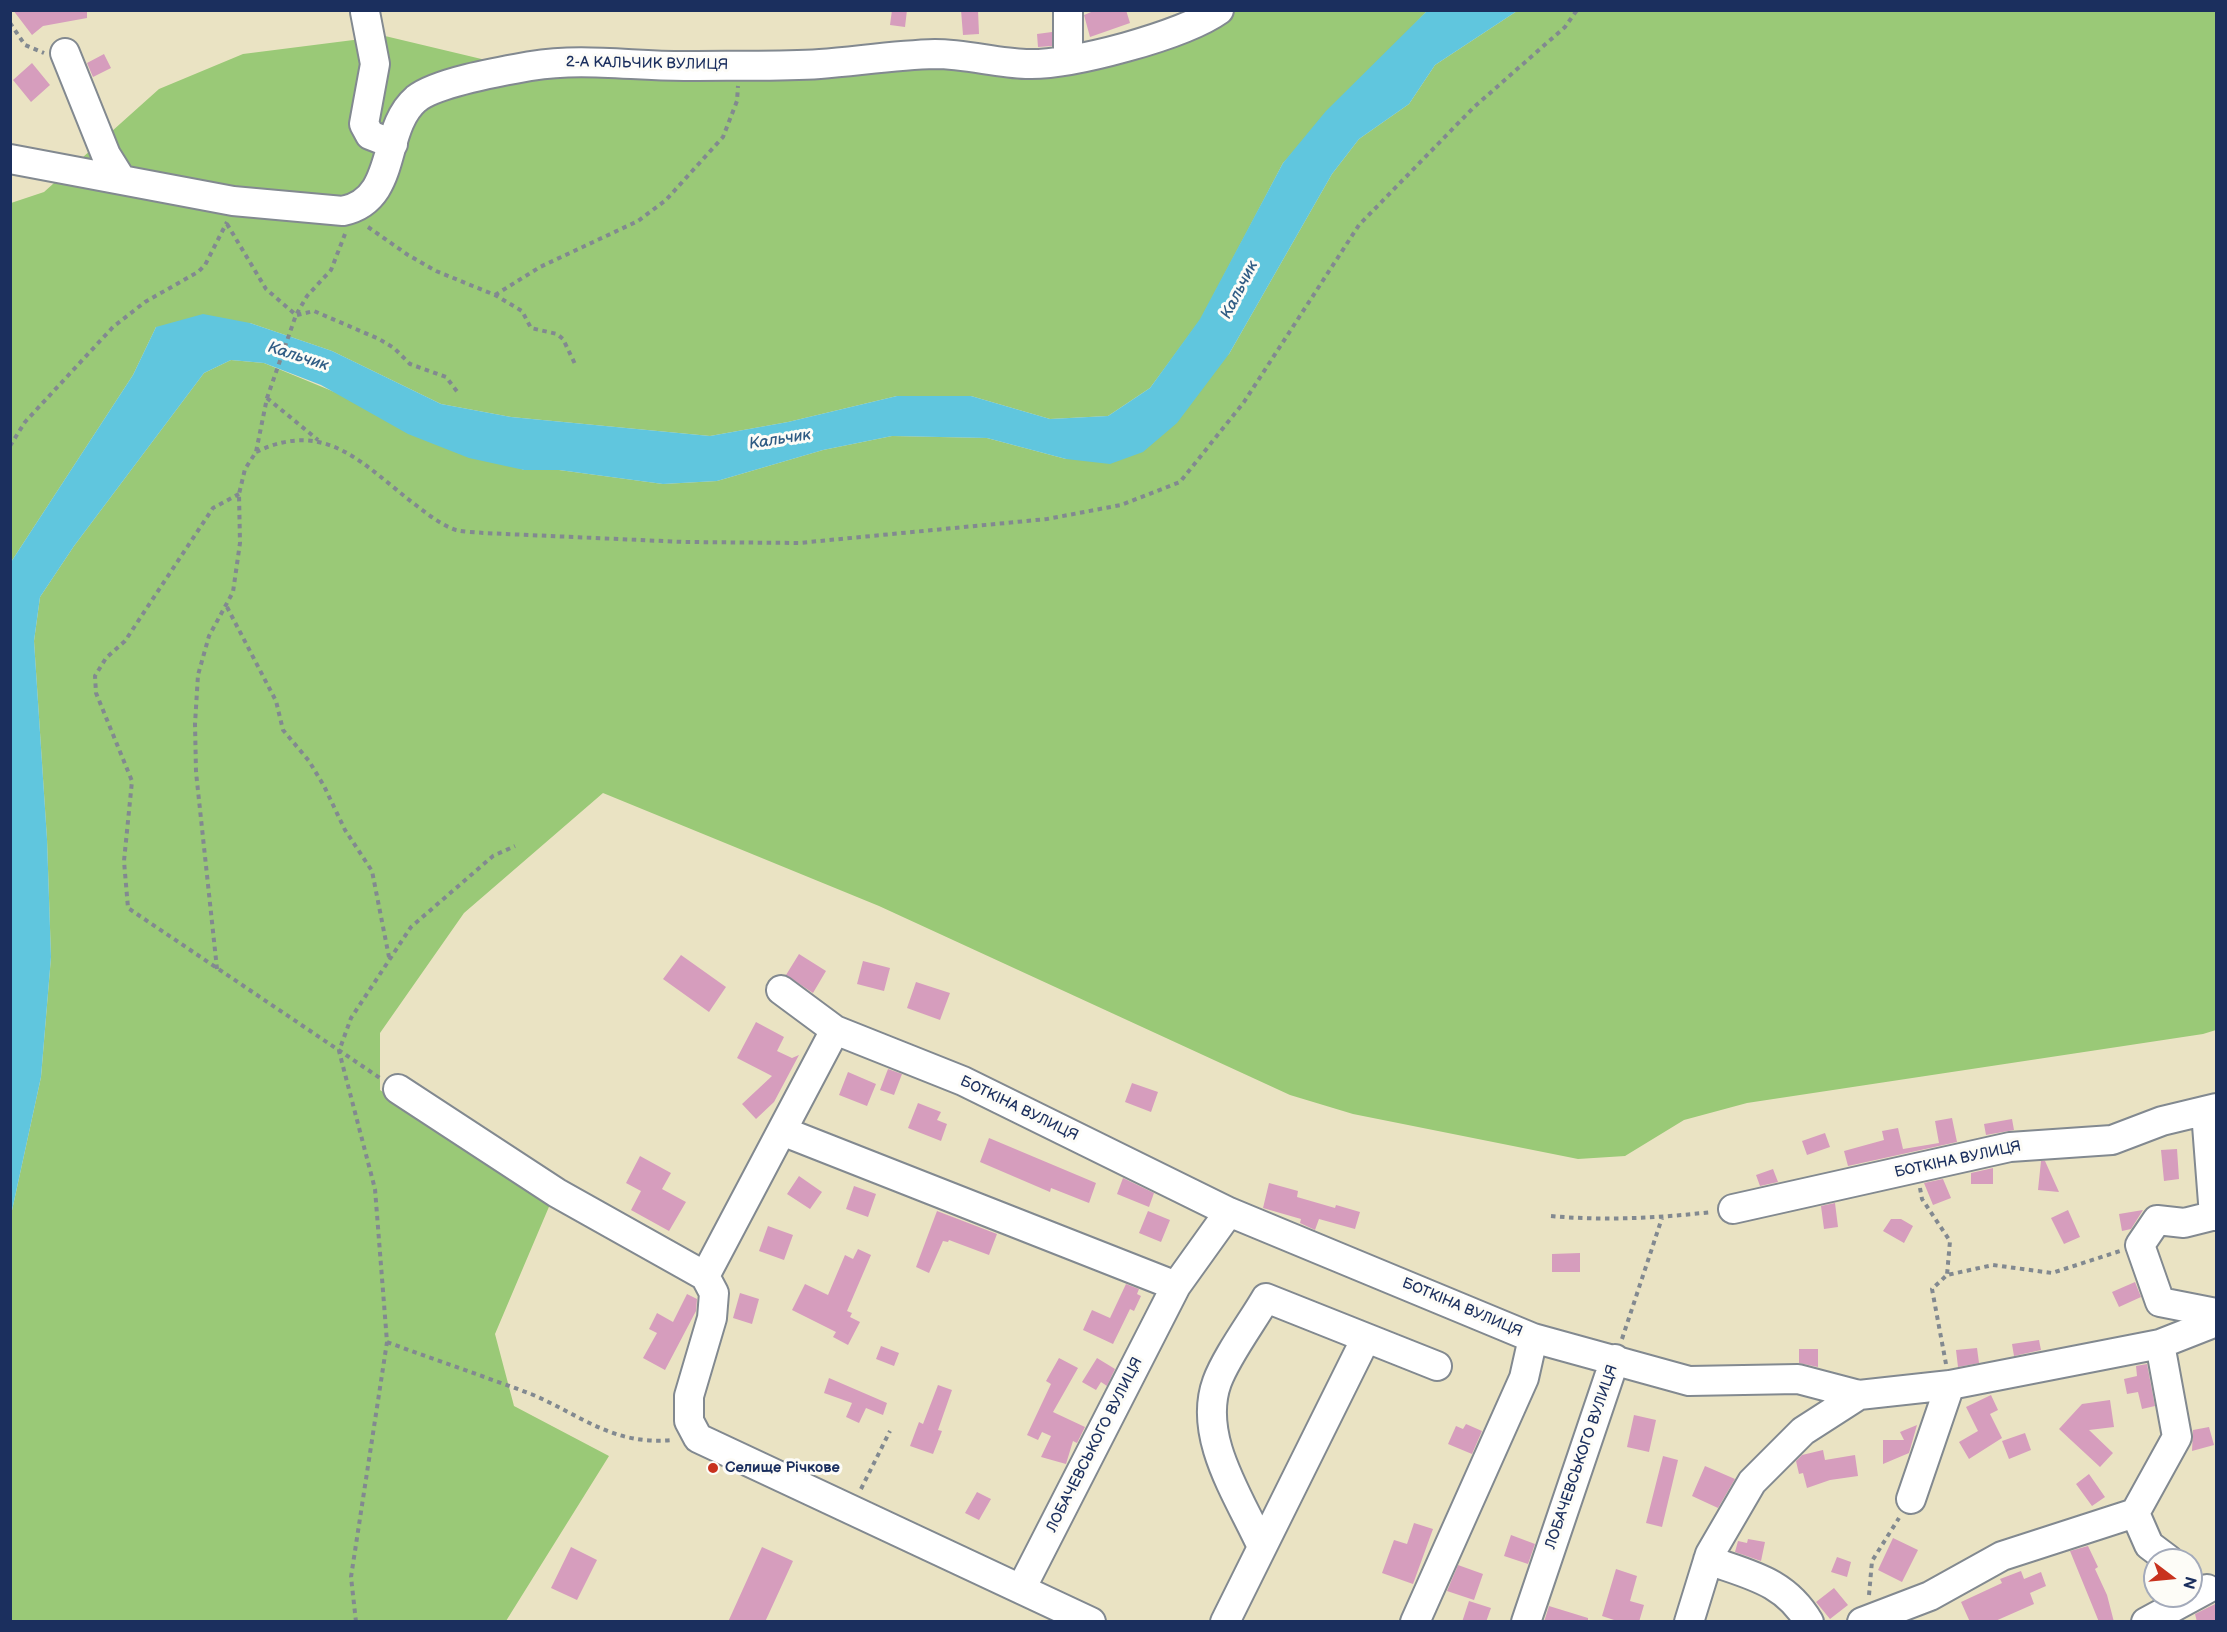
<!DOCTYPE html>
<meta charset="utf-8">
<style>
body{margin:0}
#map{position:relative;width:2227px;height:1632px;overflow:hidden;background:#eae3c3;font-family:"Balsamiq Sans",sans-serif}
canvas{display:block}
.frame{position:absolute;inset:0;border:12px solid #1b2f5e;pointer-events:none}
.north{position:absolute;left:2143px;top:1548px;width:60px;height:60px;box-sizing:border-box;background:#fdfcf7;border:2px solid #a3aaba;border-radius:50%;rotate:106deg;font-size:16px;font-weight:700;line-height:24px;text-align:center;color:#1b2f5e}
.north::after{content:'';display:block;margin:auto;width:21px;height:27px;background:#c8321e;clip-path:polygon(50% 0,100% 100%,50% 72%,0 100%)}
</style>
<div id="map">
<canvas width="2227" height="1632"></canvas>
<div class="frame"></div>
<div class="north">N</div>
</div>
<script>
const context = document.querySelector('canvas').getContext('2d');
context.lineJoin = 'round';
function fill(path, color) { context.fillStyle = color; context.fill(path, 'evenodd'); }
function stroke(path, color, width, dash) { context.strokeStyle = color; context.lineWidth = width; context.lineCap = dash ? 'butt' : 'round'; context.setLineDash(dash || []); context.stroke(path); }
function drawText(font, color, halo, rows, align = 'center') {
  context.font = font + ' "Balsamiq Sans",sans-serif'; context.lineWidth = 6; context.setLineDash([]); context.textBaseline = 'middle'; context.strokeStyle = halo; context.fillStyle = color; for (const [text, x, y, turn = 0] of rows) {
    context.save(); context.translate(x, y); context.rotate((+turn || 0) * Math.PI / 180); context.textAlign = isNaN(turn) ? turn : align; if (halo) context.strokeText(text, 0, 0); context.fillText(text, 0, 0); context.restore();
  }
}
fill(new Path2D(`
 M 1230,11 L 1427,11 L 1283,163 L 1201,319 L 1150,388 L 1108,416 L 1050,419 L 971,396 L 897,396 L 788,422 L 710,436 L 511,417 L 441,404 L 332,351 L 250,323 L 156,327 L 133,375 L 11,562 L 11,203 L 44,192 L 159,89 L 243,54 L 385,36 L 536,72 L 918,63 L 1025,72 Z
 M 1517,11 L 2216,11 L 2216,1030 L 2203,1034 L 1747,1103 L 1684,1120 L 1625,1156 L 1578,1159 L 1353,1114 L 1290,1095 L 879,906 L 603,793 L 464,913 L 380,1033 L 380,1090 L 551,1202 L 495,1334 L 514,1406 L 609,1456 L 506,1621 L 11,1622 L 11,1215 L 41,1077 L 51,957 L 47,839 L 34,641 L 40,597 L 74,546 L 204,373 L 231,360 L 264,363 L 524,470 L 559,470 L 663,484 L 717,481 L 823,450 L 892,436 L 987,438 L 1066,459 L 1229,354 L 1332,174 L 1359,139 L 1409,104 L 1435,65 Z`), '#9ac977');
fill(new Path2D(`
 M 1427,11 L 1517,11 L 1435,65 L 1409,104 L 1359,139 L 1332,174 L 1229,354 L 1177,423 L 1143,452 L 1110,464 L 1066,459 L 987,438 L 892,436 L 823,450 L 717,481 L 663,484 L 559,470 L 524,470 L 469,458 L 408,434 L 321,385 L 264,363 L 231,360 L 204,373 L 74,546 L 40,597 L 34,641 L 47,839 L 51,957 L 41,1077 L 11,1215 L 11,562 L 133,375 L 156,327 L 203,314 L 250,323 L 332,351 L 441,404 L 511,417 L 710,436 L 788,422 L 897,396 L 971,396 L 1050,419 L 1108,416 L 1150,388 L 1200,319 L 1283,163 L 1326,111 Z`), '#60c6de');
fill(new Path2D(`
 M 13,10 L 87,10 L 87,18 L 43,26 L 32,35 Z
 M 892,10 L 907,10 L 905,27 L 890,25 Z
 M 961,10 L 978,10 L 979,34 L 963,35 Z
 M 1096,10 L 1126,10 L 1130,23 L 1090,37 L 1084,15 Z
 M 1052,32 L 1052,46 L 1038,47 L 1037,34 Z
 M 104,54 L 111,68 L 93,77 L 87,63 Z
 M 32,63 L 50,85 L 31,102 L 13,80 Z
 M 799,954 L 826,971 L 813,993 L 786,975 Z
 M 681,955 L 726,987 L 709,1012 L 663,979 Z
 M 863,961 L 890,968 L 884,991 L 857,984 Z
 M 916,982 L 950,993 L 940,1020 L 907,1008 Z
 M 756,1022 L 784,1037 L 777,1051 L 792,1058 L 799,1055 L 774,1102 L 756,1119 L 742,1104 L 772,1076 L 737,1058 Z
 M 888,1069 L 902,1074 L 894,1095 L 880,1090 Z
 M 848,1072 L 876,1084 L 867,1106 L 839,1095 Z
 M 1132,1083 L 1158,1092 L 1151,1112 L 1125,1102 Z
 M 918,1103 L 941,1112 L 937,1120 L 947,1124 L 941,1141 L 908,1128 Z
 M 1952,1118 L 1957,1142 L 1848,1166 L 1844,1151 L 1884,1140 L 1882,1131 L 1898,1128 L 1903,1149 L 1939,1143 L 1935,1121 Z
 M 2012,1119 L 2014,1130 L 1986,1135 L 1984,1124 Z
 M 1825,1133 L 1830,1147 L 1807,1155 L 1802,1141 Z
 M 989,1138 L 1096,1183 L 1089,1203 L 1051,1188 L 1050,1192 L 980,1162 Z
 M 2177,1149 L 2179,1179 L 2164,1181 L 2161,1150 Z
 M 640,1156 L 671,1173 L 662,1189 L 686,1202 L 669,1231 L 631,1210 L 641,1191 L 626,1183 Z
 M 2041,1161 L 2045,1161 L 2059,1192 L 2038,1190 Z
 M 1993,1168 L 1993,1184 L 1971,1184 L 1971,1173 Z
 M 1773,1169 L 1778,1182 L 1760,1186 L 1756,1175 Z
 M 799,1176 L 822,1192 L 810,1209 L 787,1194 Z
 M 1123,1178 L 1154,1193 L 1149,1207 L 1117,1194 Z
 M 1943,1179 L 1951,1198 L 1933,1205 L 1924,1183 Z
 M 1269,1183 L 1298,1191 L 1297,1197 L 1335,1208 L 1336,1205 L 1360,1212 L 1355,1229 L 1319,1219 L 1315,1230 L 1300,1223 L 1301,1219 L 1263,1208 Z
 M 854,1186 L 876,1194 L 868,1217 L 846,1209 Z
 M 1835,1203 L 1838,1227 L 1824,1229 L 1821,1206 Z
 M 2068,1210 L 2080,1237 L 2064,1244 L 2051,1218 Z
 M 2143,1210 L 2131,1229 L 2122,1231 L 2119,1214 Z
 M 937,1211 L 997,1234 L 989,1255 L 949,1240 L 948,1242 L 943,1241 L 929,1273 L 916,1267 Z
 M 1148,1211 L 1170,1220 L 1161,1242 L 1139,1233 Z
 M 1891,1219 L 1901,1219 L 1913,1226 L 1904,1243 L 1883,1231 Z
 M 768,1226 L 793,1235 L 784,1260 L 759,1251 Z
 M 858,1249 L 871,1255 L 847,1311 L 852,1313 L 850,1317 L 860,1322 L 848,1345 L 833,1337 L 836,1332 L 792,1310 L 805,1284 L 828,1295 L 845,1255 L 853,1259 Z
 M 1580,1253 L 1580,1272 L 1552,1272 L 1552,1254 Z
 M 2135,1282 L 2141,1297 L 2119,1307 L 2112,1292 Z
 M 1126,1284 L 1139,1289 L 1137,1294 L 1141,1296 L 1134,1311 L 1130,1309 L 1113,1344 L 1083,1330 L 1092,1310 L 1110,1318 Z
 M 740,1293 L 759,1299 L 752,1324 L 733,1318 Z
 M 687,1294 L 697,1299 L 696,1311 L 665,1370 L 643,1358 L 657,1333 L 649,1329 L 657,1313 L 673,1322 Z
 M 2039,1340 L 2041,1350 L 2014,1356 L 2012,1344 Z
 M 881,1346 L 899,1353 L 894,1366 L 876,1359 Z
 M 1977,1348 L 1979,1363 L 1958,1367 L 1956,1350 Z
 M 1799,1349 L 1818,1349 L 1818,1367 L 1799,1363 Z
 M 1059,1358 L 1078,1368 L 1053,1412 L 1085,1427 L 1077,1443 L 1073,1441 L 1066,1464 L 1041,1457 L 1051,1436 L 1042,1432 L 1038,1440 L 1027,1435 L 1051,1384 L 1046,1381 Z
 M 1097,1358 L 1115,1369 L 1107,1386 L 1101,1382 L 1096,1390 L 1082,1382 Z
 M 2147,1364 L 2155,1406 L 2142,1409 L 2138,1392 L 2127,1394 L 2124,1379 L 2137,1376 L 2136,1366 Z
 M 829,1378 L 887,1403 L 883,1415 L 866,1408 L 859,1423 L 846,1417 L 852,1403 L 824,1393 Z
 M 938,1385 L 952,1390 L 938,1430 L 942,1431 L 933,1454 L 910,1446 L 919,1422 L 923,1424 Z
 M 1991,1395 L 1998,1410 L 1990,1414 L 2002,1438 L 1969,1459 L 1959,1442 L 1978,1431 L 1966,1407 Z
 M 2110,1400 L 2114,1427 L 2089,1430 L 2113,1453 L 2100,1467 L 2059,1429 L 2082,1404 Z
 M 1634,1415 L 1656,1420 L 1649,1452 L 1627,1447 Z
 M 1466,1424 L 1482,1431 L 1472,1454 L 1448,1444 L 1456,1426 L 1463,1429 Z
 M 1917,1425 L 1909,1453 L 1883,1464 L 1883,1440 L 1904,1440 L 1900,1432 Z
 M 2209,1427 L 2214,1445 L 2192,1451 L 2193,1430 Z
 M 2025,1433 L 2031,1450 L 2009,1459 L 2002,1441 Z
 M 1823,1450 L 1825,1460 L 1855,1455 L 1858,1476 L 1830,1480 L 1807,1488 L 1803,1473 L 1799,1474 L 1796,1461 L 1802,1455 Z
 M 1663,1456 L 1678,1460 L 1662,1527 L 1646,1523 Z
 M 1705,1466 L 1735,1479 L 1718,1508 L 1692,1496 Z
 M 2089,1474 L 2105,1497 L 2092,1506 L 2076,1484 Z
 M 977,1492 L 991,1499 L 979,1520 L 965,1513 Z
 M 1414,1523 L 1433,1529 L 1413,1584 L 1382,1573 L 1394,1540 L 1407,1544 Z
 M 1511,1535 L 1535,1544 L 1528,1564 L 1504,1556 Z
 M 1893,1538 L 1918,1550 L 1902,1582 L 1878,1570 Z
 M 1748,1539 L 1765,1542 L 1761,1561 L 1735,1552 L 1738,1541 L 1747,1543 Z
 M 2088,1546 L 2098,1567 L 2095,1569 L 2107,1595 L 2114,1622 L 2099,1622 L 2070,1551 Z
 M 571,1547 L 597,1560 L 577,1600 L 551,1588 Z
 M 762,1547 L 793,1561 L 765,1622 L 728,1622 Z
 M 1837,1557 L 1851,1562 L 1847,1577 L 1831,1572 Z
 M 1458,1565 L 1483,1574 L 1474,1600 L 1447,1591 Z
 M 1616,1569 L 1637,1576 L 1630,1601 L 1644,1605 L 1639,1622 L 1620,1622 L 1602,1616 Z
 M 2021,1571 L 2024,1579 L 2041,1572 L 2046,1586 L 2030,1593 L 2034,1604 L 1993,1622 L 1970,1622 L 1961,1602 L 2002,1583 L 2000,1579 Z
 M 1834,1588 L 1848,1605 L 1830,1619 L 1816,1602 Z
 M 1469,1601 L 1491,1608 L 1486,1622 L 1462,1622 Z
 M 2217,1603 L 2217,1622 L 2197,1622 L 2195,1614 Z
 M 1549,1606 L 1588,1618 L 1588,1622 L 1544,1622 Z`), '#d69dbd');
const minor = new Path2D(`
 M 1068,10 L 1068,59
 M 365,12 L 375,64 L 364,124 L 370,135 L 393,144
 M 65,53 L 106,155 L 121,179
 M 10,159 L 233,201 L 343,211 C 399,199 380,130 416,99 C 437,82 503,71 531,66 C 584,57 637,67 690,66 C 733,65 777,67 820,64 C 858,61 897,55 935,54 C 966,54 996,63 1026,64 C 1070,66 1184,35 1219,10
 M 781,990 L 835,1030 L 963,1081 L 1229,1212 L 1533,1338 L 1689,1381 L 1798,1379 L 1859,1395 L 1950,1385 L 2160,1344 L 2216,1322
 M 398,1089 L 557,1193 L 705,1276
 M 2206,1112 L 2214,1216
 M 782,1131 L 1176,1286
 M 1733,1209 L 2010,1147 L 2112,1140 L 2162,1121 L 2216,1108
 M 2216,1215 L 2184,1223 L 2157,1220 L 2140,1245 L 2160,1302 L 2216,1313
 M 705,1276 L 714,1293 L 712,1318 L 689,1396 L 689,1421 L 698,1438 L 1091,1622
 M 705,1276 L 835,1030
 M 1911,1499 L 1950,1385
 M 2135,1513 L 2149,1545 L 2169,1560
 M 1262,1547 C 1240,1498 1197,1437 1217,1382 C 1226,1357 1252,1322 1266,1298 L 1437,1366
 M 1708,1560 C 1750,1575 1785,1581 1809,1622
 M 1021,1589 L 1176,1286 L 1229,1212
 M 1225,1622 L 1366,1338
 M 1415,1622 L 1524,1378 L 1533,1338
 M 1526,1622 L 1615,1359
 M 1689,1622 L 1710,1554 L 1752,1482 L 1803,1431 L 1859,1395
 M 1862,1622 L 1930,1596 L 2002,1556 L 2135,1513 L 2177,1437 L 2160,1344
 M 2146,1622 L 2207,1589`);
stroke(minor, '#828990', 32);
stroke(new Path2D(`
 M 10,23 L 25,45 L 44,53
 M 227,224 L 266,289 L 296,315
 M 368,227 L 408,255 L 436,271 L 495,295 L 522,311 L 531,328 L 557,334 L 563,339 L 575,364
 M 495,295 L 540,267 L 638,221 L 666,200 L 723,137 L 737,101 L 738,86
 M 297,315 L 314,311 L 379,339 L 394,348 L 410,364 L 446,377 L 459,394
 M 267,398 L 318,440
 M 10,446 L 25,422 L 113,327 L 145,302 L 198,272 L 205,265 L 227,222
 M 256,452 C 327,418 363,465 417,506 C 429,515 441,525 456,530 C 464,532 475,532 483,533 L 685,542 L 799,543 L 1047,519 L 1121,505 L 1180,482 L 1244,402 L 1359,225 L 1473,108 L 1565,27 L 1577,10
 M 239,494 L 213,508 L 125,641 L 106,658 L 95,676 L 96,693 L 132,781 L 124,861 L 128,908 L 380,1078
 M 227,607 L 276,701 L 283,730 L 309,761 L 324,786 L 345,830 L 372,871 L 389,957
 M 217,969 L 196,772 L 195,724 L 198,675 L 209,636 L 233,592 L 240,543 L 239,494 L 245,469 L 256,452 L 267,398 L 296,315 L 307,296 L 331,270 L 345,234
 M 1920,1188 L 1922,1199 L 1950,1241 L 1947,1275
 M 1551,1216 C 1605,1221 1658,1218 1712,1212
 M 1622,1339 L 1662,1218
 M 387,1342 C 435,1360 483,1376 531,1394 C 581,1415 613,1446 673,1440
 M 1946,1364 L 1932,1289 L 1947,1275 L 1993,1265 L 2052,1273 L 2120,1251
 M 861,1489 L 890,1431
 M 1869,1595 L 1872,1561 L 1899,1518
 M 356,1622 L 351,1577 L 387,1342 L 375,1189 L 339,1051 L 351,1018 L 411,927 L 493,856 L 515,846`), '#828990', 4, [4.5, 4.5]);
stroke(minor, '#fff', 28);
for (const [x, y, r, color] of [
 [713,1468,6,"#c8321e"]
]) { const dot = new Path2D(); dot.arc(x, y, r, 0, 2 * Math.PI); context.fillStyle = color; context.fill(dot); stroke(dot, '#fdfcf7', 2); }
drawText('15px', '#1b2f5e', '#fdfcf7', [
 ["2-А КАЛЬЧИК ВУЛИЦЯ",647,64,1],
 ["БОТКІНА ВУЛИЦЯ",1019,1109,26],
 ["БОТКІНА ВУЛИЦЯ",1958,1160,-12],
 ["БОТКІНА ВУЛИЦЯ",1462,1308,23],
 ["ЛОБАЧЕВСЬКОГО ВУЛИЦЯ",1095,1445,-63],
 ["ЛОБАЧЕВСЬКОГО ВУЛИЦЯ",1582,1457,-71]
]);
drawText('bold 15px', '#1b2f5e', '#fdfcf7', [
 ["Селище Річкове",725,1468]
], 'left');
drawText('italic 16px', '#305c84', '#fdfcf7', [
 ["Кальчик",1240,290,-63],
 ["Кальчик",298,357,18],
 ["Кальчик",780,440,-9]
]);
</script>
